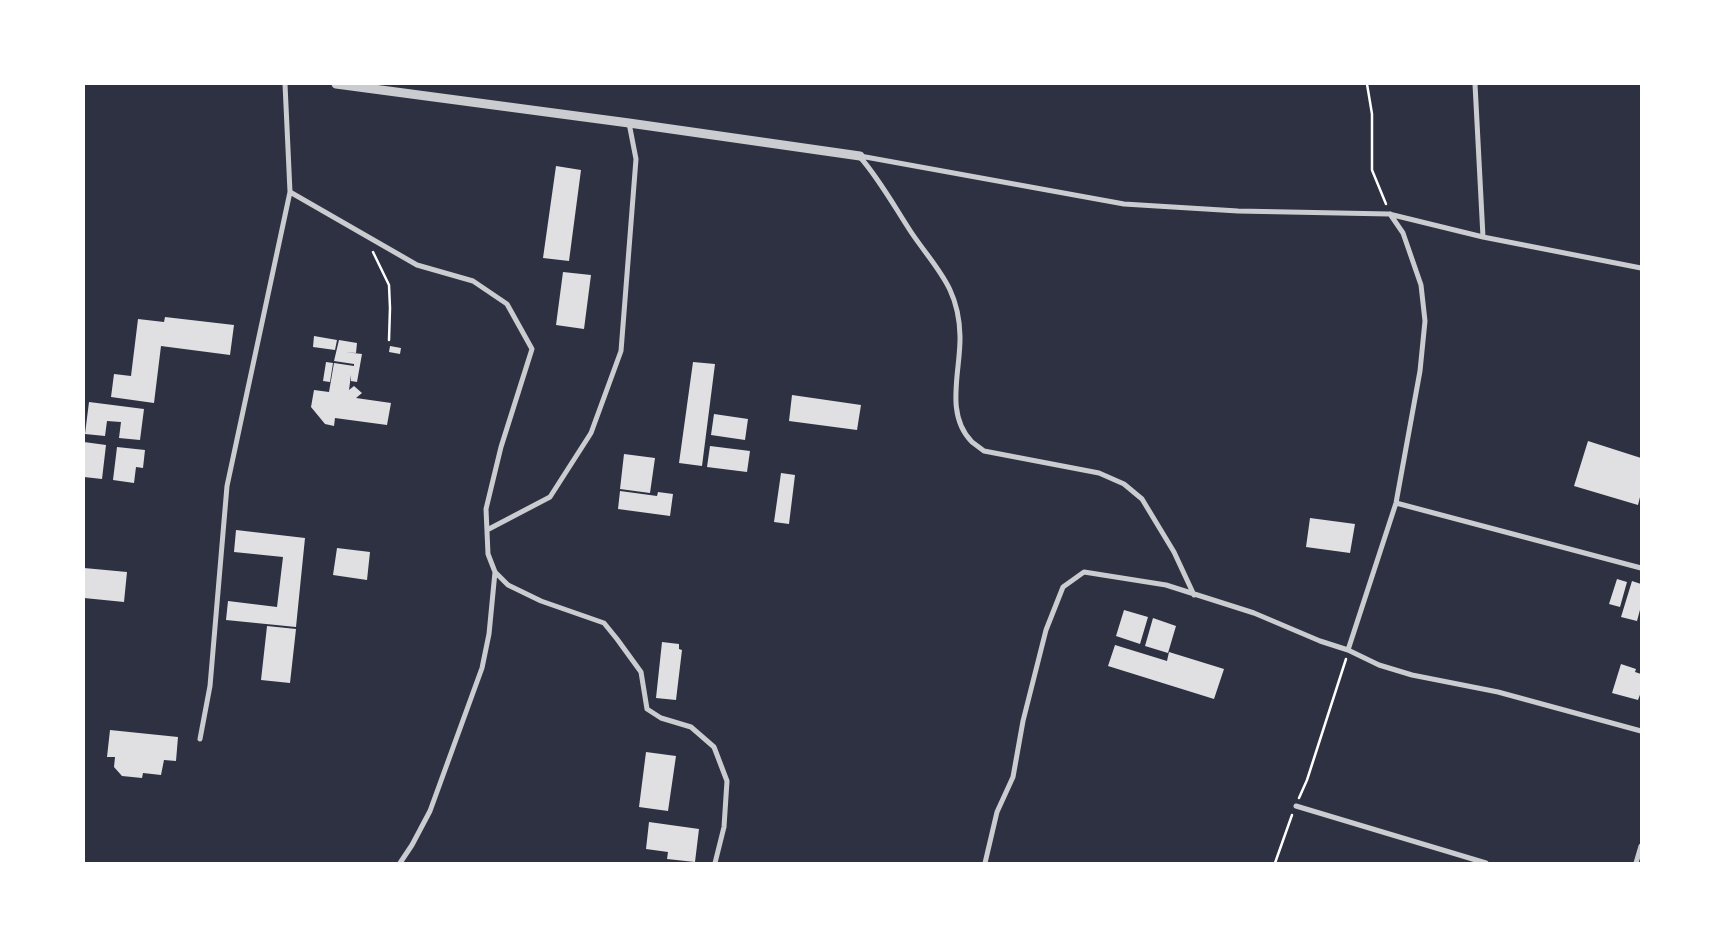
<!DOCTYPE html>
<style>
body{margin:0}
#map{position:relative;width:1725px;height:947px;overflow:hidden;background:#2d3142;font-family:"Roboto Condensed",sans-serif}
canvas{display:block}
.frame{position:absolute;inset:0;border:85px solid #fff;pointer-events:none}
</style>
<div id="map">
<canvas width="1725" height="947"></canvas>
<div class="frame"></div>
</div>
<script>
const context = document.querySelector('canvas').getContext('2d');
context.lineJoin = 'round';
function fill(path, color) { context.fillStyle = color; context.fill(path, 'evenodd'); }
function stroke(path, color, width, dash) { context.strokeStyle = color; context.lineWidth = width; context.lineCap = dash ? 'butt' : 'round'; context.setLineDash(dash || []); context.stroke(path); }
fill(new Path2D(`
 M 556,166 L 581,170 L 569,261 L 543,258 Z
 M 563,272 L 591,275 L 584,329 L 556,325 Z
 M 165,317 L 234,325 L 230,355 L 161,346 L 154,403 L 111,397 L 114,374 L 131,376 L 138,319 L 164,322 Z
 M 314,336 L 337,340 L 335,350 L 313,347 Z
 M 339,340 L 357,343 L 356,353 L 345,352 L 362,354 L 357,382 L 351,381 L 351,375 L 349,390 L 354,386 L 362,393 L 356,398 L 391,403 L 387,425 L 335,418 L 334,426 L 325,424 L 311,407 L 314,390 L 329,392 L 334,363 L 354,366 L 354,364 L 334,361 Z
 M 390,346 L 401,348 L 400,354 L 389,352 Z
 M 326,362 L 333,363 L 330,382 L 323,381 Z
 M 693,362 L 715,364 L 702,466 L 679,463 Z
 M 792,395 L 861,405 L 857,430 L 789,421 Z
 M 89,402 L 144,409 L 140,440 L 119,438 L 121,422 L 107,421 L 105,436 L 85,434 Z
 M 714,414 L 748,419 L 745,440 L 711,435 Z
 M 1588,441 L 1641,458 L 1641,493 L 1638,505 L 1574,486 Z
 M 84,442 L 106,445 L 102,479 L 84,477 Z
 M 710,446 L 750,451 L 747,472 L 707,467 Z
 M 117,447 L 145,450 L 143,468 L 136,467 L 134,483 L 113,480 Z
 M 624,454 L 655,458 L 650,493 L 620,489 Z
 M 781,473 L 795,475 L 789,524 L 774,522 Z
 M 620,491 L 657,496 L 658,492 L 673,494 L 670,516 L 618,509 Z
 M 1310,518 L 1355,524 L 1350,553 L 1306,547 Z
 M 236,530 L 305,538 L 296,627 L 226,620 L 228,601 L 277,607 L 283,557 L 234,552 Z
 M 337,548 L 370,552 L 367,580 L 333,575 Z
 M 84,568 L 127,572 L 124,602 L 84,598 Z
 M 1617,579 L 1627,582 L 1620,607 L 1609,604 Z
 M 1632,581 L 1641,584 L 1641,606 L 1637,621 L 1621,617 Z
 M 1124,610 L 1148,617 L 1140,644 L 1116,636 Z
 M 1153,618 L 1176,626 L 1168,653 L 1145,646 Z
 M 267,626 L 296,629 L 290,683 L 261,680 Z
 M 662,642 L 679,644 L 679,649 L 682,650 L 676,700 L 656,698 Z
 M 1115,645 L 1167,661 L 1169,652 L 1224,669 L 1214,699 L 1108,666 Z
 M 1621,664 L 1636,669 L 1635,672 L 1641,674 L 1641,692 L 1638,700 L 1612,693 Z
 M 110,730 L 178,737 L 176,761 L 164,760 L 161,775 L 143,773 L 142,778 L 122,776 L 114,767 L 115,757 L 107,757 Z
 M 646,752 L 676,756 L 668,811 L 639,807 Z
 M 649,822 L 699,829 L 695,862 L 667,859 L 668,852 L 646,849 Z`), '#e0e0e3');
stroke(new Path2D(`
 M 1367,84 L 1372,114 L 1372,170 L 1386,204
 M 373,252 L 389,285 L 390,308 L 389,340
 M 1299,798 L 1307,780 L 1346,659
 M 1275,863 L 1292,815`), '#fff', 2.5);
stroke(new Path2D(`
 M 1475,84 L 1483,237
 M 860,156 L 1124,204 L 1238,211 L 1389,214 L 1483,237 L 1641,268
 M 860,157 C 880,180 894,206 911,232 C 936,269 959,287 960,336 C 961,370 944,414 972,442 C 976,445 980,448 984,451 L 1099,473 L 1124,484 L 1142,499 L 1174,552 L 1194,595
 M 290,192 L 417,265 L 473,281 L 507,304 L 532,349 L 501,447 L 486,509 L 488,554 L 495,572 L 489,634 L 482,668 L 430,811 L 412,845 L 400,863
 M 1396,503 L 1641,568
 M 487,530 L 550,497 L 591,433 L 621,351 L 636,159 L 629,123
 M 495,572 L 508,585 L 541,601 L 604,623 L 617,639 L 641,672 L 647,709 L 661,718 L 691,727 L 714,747 L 727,781 L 724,827 L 715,863
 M 1348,650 L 1396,503 L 1420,371 L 1425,321 L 1421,285 L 1403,233 L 1390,214
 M 200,739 L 210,686 L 227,486 L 290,192 L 285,84
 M 1296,806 L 1486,863
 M 985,863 L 997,812 L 1013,777 L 1023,721 L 1046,630 L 1063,587 L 1084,572 L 1166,585 L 1254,613 L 1320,641 L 1348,650 L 1379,665 L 1412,675 L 1498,692 L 1641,731
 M 1636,863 L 1641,846`), '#caccd0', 5);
stroke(new Path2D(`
 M 336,84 L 629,123 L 860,156`), '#caccd0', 9);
</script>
